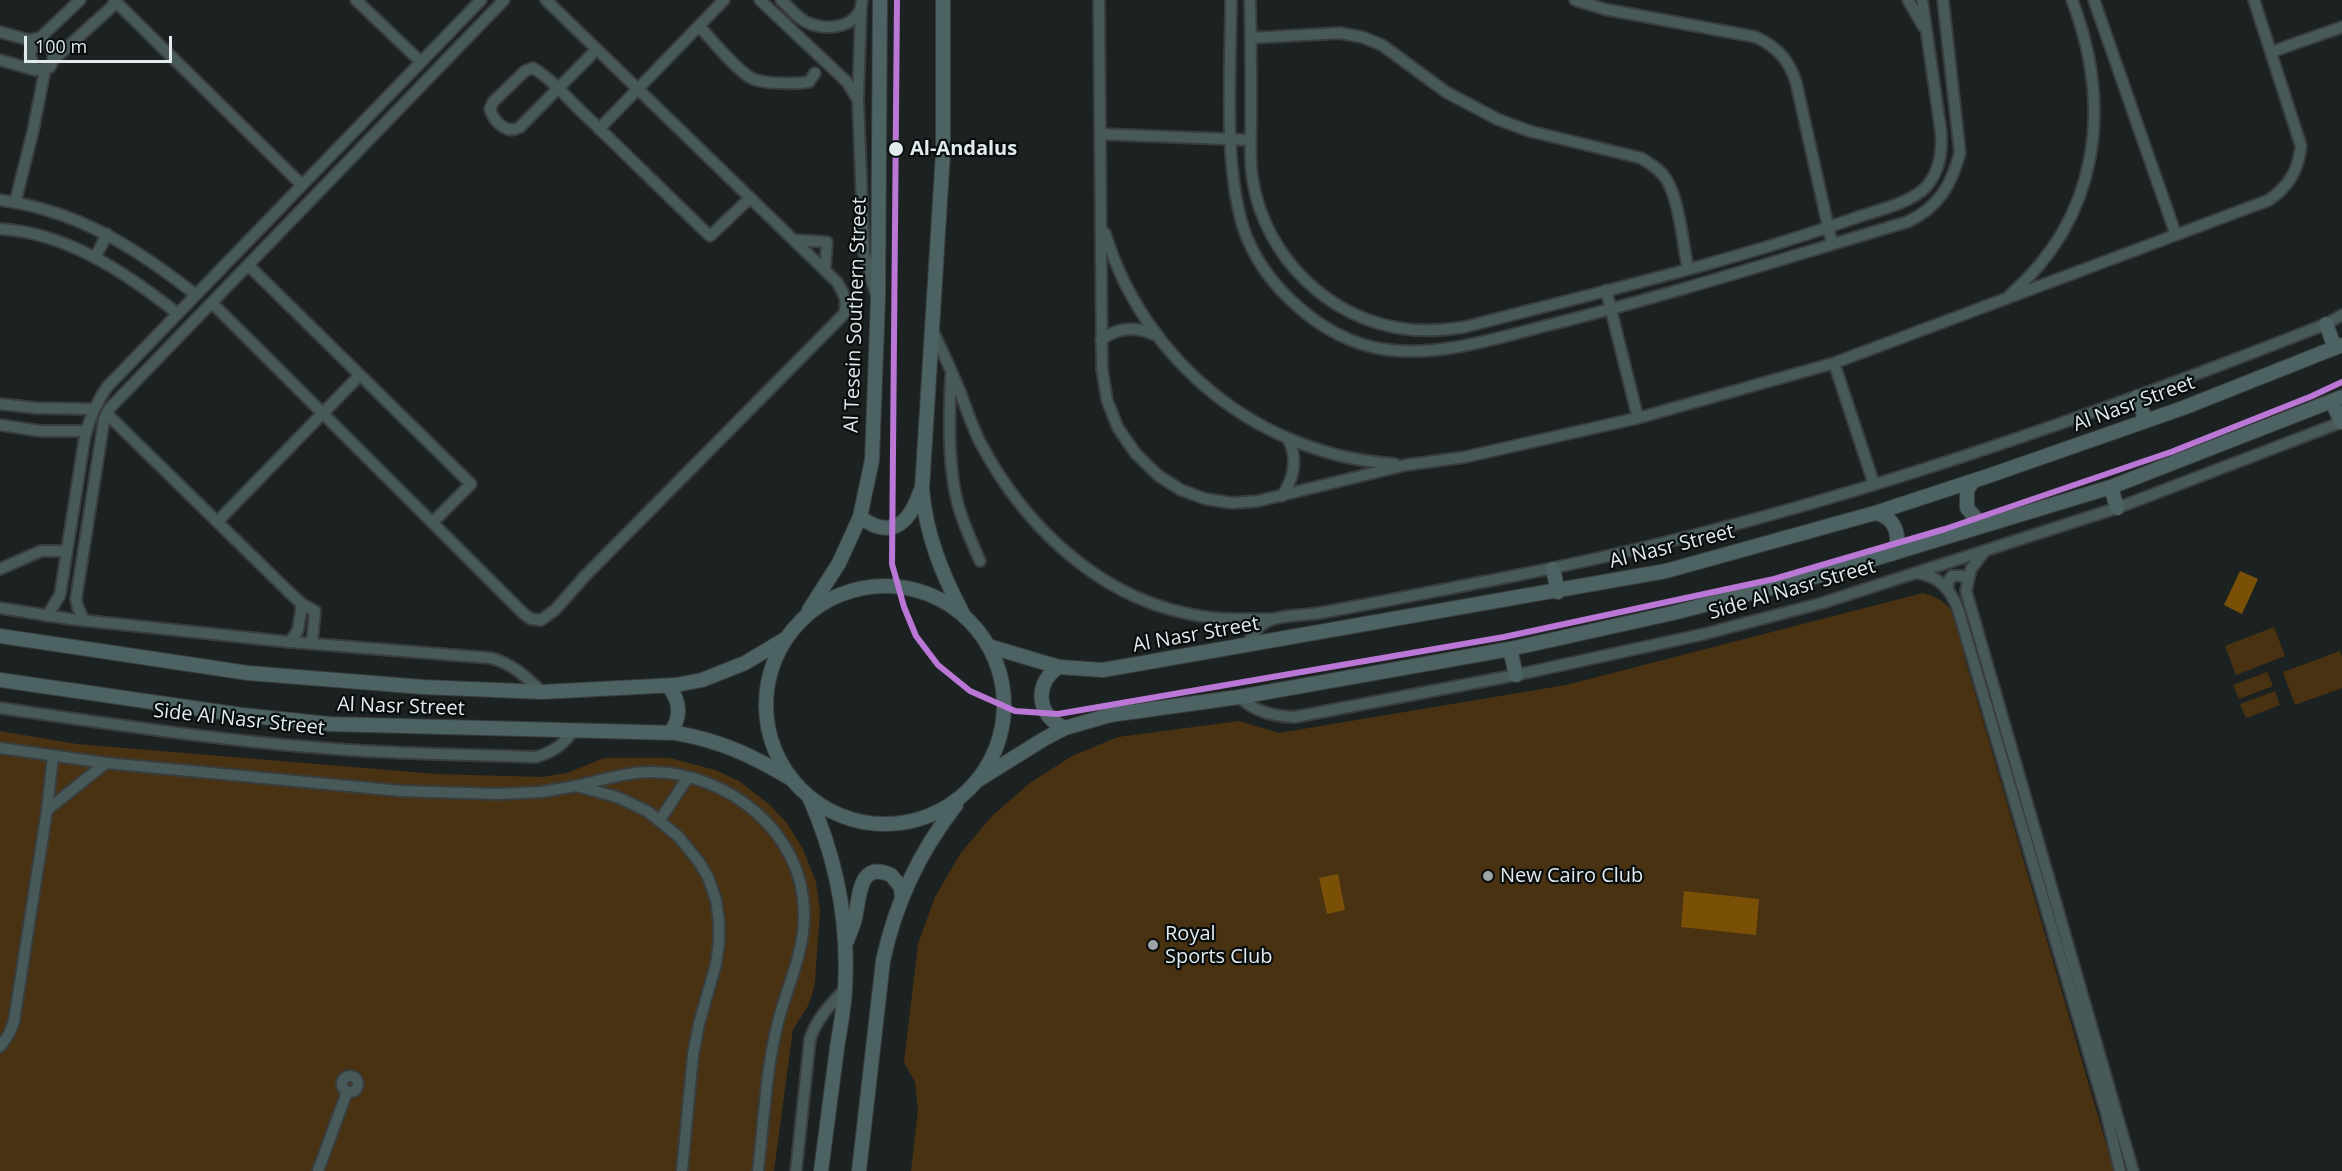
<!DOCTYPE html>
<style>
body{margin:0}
#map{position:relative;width:2342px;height:1171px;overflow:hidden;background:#1c2222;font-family:"Open Sans",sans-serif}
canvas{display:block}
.scale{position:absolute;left:24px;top:36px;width:148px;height:27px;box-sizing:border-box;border:3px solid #e2eaeb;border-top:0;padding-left:8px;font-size:18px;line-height:21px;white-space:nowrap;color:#e2eaeb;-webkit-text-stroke:4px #080d0d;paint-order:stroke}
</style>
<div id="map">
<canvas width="2342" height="1171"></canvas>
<div class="scale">100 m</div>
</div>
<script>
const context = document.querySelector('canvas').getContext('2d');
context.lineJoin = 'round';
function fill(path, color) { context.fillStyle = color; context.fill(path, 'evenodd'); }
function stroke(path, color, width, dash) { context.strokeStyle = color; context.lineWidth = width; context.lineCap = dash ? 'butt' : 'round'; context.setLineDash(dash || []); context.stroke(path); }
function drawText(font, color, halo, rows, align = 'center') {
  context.font = font + ' "Open Sans",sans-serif'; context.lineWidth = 4.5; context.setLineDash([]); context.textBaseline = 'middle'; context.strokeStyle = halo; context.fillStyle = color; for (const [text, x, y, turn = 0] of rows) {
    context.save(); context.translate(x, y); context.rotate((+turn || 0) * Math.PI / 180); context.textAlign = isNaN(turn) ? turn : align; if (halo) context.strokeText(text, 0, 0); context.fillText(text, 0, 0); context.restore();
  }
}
fill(new Path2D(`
 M 1923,593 C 1961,604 1958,626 1965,659 L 2114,1171 L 911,1171 L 918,1110 L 915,1082 L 904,1062 L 918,944 L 935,897 L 960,854 L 992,816 L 1030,783 L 1072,756 L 1118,737 L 1239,721 L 1279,733 L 1566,685 Z
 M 2274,627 L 2285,656 L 2236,675 L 2225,646 Z
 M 2340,651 L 2342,657 L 2342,688 L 2295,705 L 2283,672 Z
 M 2267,672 L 2273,686 L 2239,699 L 2233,685 Z
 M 2275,691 L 2280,705 L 2246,718 L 2240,704 Z
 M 0,731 L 77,744 L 437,774 L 542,777 L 567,773 L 604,758 L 670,758 L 715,770 L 739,781 L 770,805 L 786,822 L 803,849 L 816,882 L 820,911 L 815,981 L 812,995 L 807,1008 L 793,1029 L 774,1171 L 0,1171 Z`), '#493212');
fill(new Path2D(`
 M 2240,571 L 2258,579 L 2242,614 L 2224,605 Z
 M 1338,874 L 1345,910 L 1327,914 L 1319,878 Z
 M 1684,891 L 1759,899 L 1756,935 L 1681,927 Z`), '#795006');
const minor = new Path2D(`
 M 114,0 L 302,185
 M 356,0 L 421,62
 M 760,0 L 847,82 L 858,100 L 864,253 L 876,294
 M 781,0 C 789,7 797,17 806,22 C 826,32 861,28 862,0
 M 1099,0 L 1102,369 L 1107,400 L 1118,428 L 1136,454 L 1159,476 L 1181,490 L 1206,499 L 1232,503 L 1258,501 L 1406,465 L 1465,457 L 1638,418 L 1834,363 L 2269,200 C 2289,186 2298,171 2301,146 L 2254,0
 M 1231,0 C 1231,70 1223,160 1243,227 C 1262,285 1322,339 1382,349 C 1437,358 1497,338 1549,325 C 1670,295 1788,257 1907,222 C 1938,208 1951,186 1960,153 L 1943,0
 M 1250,0 C 1251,38 1251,76 1251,114 C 1251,136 1249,160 1253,182 C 1266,257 1329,320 1406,329 C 1426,332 1445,330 1465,327 C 1595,293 1728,263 1855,218 C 1878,210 1909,204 1926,187 C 1940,171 1942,152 1941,132 L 1922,0
 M 1575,0 L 1604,9 L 1756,37 C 1777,47 1789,60 1796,82 L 1832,244
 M 1908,0 L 1923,26
 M 2094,0 L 2176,235
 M 699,26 C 710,38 739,73 753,79 C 766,84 795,84 809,82 L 815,73
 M 0,32 L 29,40 L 40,38 L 80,0
 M 1251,38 L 1340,33 L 1362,37 L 1382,45 L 1446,92 L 1497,119 L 1529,131 L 1641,158 C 1650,164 1660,169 1666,179 C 1679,198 1683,245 1688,269
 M 34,41 L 30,55 L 35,70
 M 597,49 L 520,127 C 507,135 494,122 490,109 L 493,102 L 525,71 L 533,68 C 552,79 568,99 584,114 C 626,154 668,196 710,236 L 750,198
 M 2271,52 L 2342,27
 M 0,60 L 35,70 L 50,67 C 58,55 51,45 40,38
 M 53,60 L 116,3
 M 858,98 L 861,9
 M 599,129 L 724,0
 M 1100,134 L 1250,140
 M 0,200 C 78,211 135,247 196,295
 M 15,203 L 33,131 L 45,70
 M 0,229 C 66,232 128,274 178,314
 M 1105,233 C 1145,363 1259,455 1395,464
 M 794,240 L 827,242 L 825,269
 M 95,258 L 107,234
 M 248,265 L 471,484 L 433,522
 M 1606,290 L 1638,418
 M 2010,295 C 2099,217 2113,108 2072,0
 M 212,303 L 524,614 L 531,619 L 541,620 L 555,610 L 585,576 L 844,314 C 848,300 844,294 837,282 L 546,0
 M 933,331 C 942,350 951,370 959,389 C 966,407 972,427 981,444 C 1023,523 1095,594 1185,613 C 1213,620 1242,619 1271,619
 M 1101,340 C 1118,327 1136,326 1155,335
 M 1834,363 L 1874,484
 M 951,376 C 949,418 947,474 961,514 C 966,530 973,545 980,561
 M 0,404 L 36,408 L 93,409
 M 107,414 L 288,591 L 302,604 L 315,611 L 312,643
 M 0,425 L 40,431 L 86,431
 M 1282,496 C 1294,479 1298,458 1288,439
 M 217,522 L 360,375
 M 1984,552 L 1971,569 L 1966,591 L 2133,1171
 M 0,569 L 41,551 L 67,551
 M 1918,573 C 1940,577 1950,589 1958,609 L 2106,1112 L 2120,1171
 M 1948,588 L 1948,582 L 1952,576 L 1963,576 L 1967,581
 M 0,608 L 70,619 L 290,642 L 491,658 C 513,664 526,677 542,692
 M 47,616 L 60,595 L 85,436 C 90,417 96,403 107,387 L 481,0
 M 84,620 L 78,608 L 76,599 L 101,439 L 104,419 L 109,409 L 504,0
 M 290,642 L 298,630 L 302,604
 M 1247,646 C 1251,636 1258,626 1268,621 C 1283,614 1303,616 1319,613 C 1377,603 1435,591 1493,580 C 1778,526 2056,431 2326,324 L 2342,315
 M 1239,697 C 1255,712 1273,716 1295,717 L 1516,675 L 1704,634 L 1822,603 L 2117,508 L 2342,422
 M 0,708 C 111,724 223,741 336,749 C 402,754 470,755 536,757 C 553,752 563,745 573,731
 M 0,748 L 106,763 L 401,791 L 498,794 L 541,792 L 576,786 L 617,797 L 647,811 L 679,837 L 699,862 L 708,877 L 716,900 L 719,921 L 719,943 L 716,964 L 699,1024 L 693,1055 L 682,1171
 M 576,786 C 601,780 627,772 652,772 C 728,773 803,832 804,912 C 805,950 789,982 779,1018 C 766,1067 764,1120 758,1171
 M 47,810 L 106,763
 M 660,820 L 688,777
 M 0,1047 L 9,1034 L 14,1021 L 47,810 L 53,756
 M342 1084a8 8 0 1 1 16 0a8 8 0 1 1-16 0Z
 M 318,1171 L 347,1092
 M 796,1171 L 810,1039 C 817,1018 830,1005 845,989`);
const major = new Path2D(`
 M 943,0 L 943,153 L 922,489 C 926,535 942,574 963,614
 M 2326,324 L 2335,348
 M 2137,397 L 2146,421
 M 2332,401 L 2341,422
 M 1973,481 L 1967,490 L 1967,508 L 1978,521 L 1989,524
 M 2111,487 L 2117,508
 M 1875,513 C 1895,517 1903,537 1892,554
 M 860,517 C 891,540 909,524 920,492
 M 1553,569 L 1558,592
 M766 705a119 119 0 1 1 238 0a119 119 0 1 1-238 0Z
 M 809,610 L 839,563 L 860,517 L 872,460 L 878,300 L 880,0
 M 0,636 L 248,673 L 423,687 L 542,692 L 676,685 L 702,680 L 745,663 L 785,639
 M 988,646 L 1059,667 L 1103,670 L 1666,571 L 1875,513 L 1991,475 L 2183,408 L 2342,345
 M 1510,649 L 1516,675
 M 1059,667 C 1033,683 1037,717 1065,728
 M 0,680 L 242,715 L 330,724 L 676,733 C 722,741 753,756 793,780
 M 668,686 C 681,701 681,718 670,733
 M 978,780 L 1044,739 L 1065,728 L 1110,715 L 1239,697 L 1510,649 L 1673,613 L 1814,577 L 2111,487 L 2342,397
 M 809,797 C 836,857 849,922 845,989 C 844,1009 840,1028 837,1048 C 832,1089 826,1130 821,1171
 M 847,941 C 850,932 855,923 856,913 C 860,893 860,861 891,875 L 901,887 L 902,898
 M 859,1171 L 883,961 C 895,904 920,851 956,805`);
stroke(minor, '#393d3d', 14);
stroke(major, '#393d3d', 16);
stroke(minor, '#48595a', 10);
stroke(major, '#4c6263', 14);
stroke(new Path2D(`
 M 897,0 L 892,564 L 904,607 L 916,636 L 938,665 L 970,691 L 1015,711 L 1058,714 L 1504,637 L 1774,579 L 1945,529 L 2171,452 L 2312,396 L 2342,382`), '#ba77d6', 6);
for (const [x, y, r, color] of [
 [896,149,8,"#e2eaeb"],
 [1488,876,6,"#9da4a5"],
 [1153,945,6,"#9da4a5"]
]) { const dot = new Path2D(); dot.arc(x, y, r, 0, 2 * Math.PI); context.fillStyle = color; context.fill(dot); stroke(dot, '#080d0d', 2); }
drawText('bold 20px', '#e2eaeb', '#080d0d', [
 ["Al-Andalus",910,149]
], 'left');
drawText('20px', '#e2eaeb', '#080d0d', [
 ["Al Tesein Southern Street",856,315,-88],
 ["Al Nasr Street",2134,404,-20],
 ["Al Nasr Street",1672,547,-14],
 ["Side Al Nasr Street",1792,590,-16],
 ["Al Nasr Street",1196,635,-10],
 ["Al Nasr Street",401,707,2],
 ["Side Al Nasr Street",239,720,6]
]);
drawText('20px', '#e2eaeb', '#080d0d', [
 ["New Cairo Club",1500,876],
 ["Royal",1165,934],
 ["Sports Club",1165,957]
], 'left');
</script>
